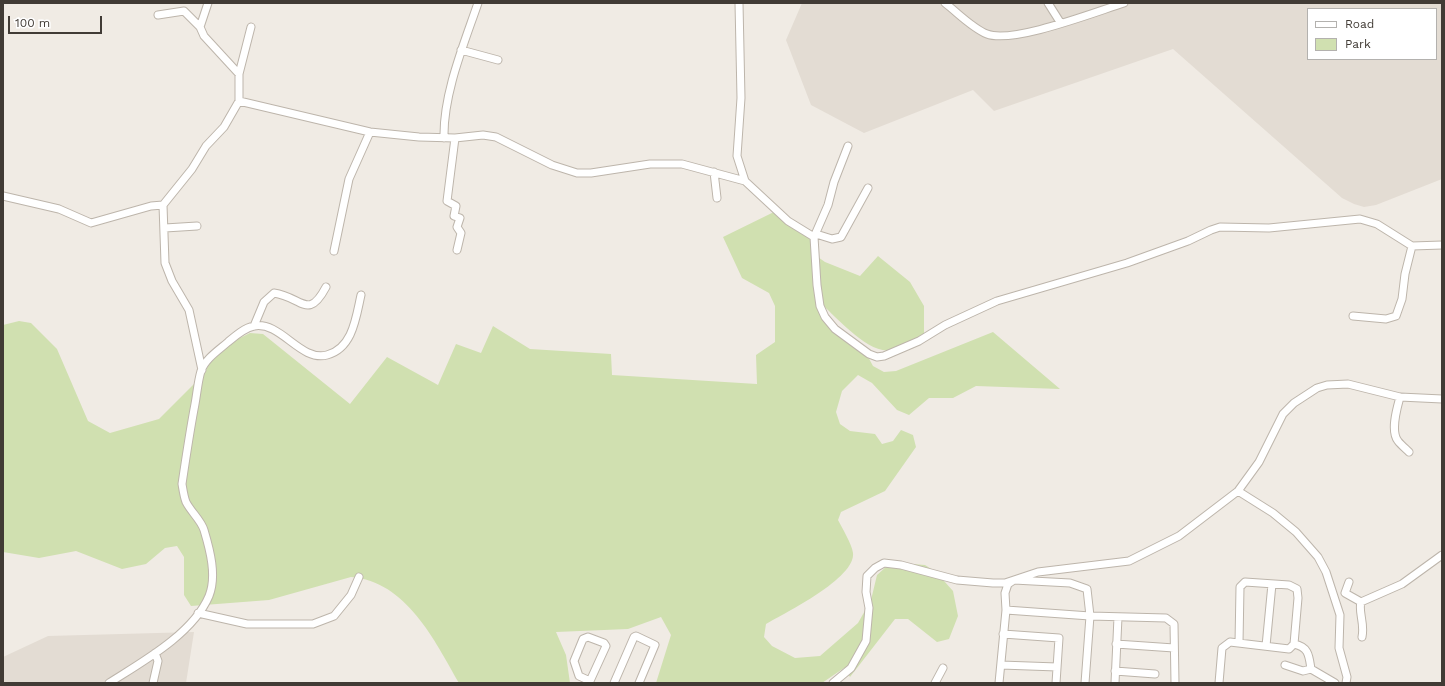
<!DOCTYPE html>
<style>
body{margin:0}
#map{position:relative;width:1445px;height:686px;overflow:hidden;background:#f0ebe4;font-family:"Work Sans",sans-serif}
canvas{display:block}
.frame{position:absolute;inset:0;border:4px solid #413b35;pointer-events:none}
.legend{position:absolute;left:1307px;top:8px;width:130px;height:52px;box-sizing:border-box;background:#fff;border:1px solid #b3b1ae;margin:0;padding:5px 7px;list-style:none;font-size:12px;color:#413b35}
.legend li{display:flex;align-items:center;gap:8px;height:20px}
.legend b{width:20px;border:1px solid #b3b1ae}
.scale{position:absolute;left:8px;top:16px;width:94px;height:18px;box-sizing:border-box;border:2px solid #413b35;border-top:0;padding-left:5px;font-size:12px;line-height:14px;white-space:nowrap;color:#413b35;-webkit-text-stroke:3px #fff;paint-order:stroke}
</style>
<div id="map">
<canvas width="1445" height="686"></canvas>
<div class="frame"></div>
<ul class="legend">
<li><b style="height:5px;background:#fff"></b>Road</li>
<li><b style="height:11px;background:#d0e0b0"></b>Park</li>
</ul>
<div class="scale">100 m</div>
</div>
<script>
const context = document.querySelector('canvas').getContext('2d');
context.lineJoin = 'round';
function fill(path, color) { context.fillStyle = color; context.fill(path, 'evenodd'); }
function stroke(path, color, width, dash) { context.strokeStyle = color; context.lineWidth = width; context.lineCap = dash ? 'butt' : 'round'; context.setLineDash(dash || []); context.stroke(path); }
fill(new Path2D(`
 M 802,3 L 1442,3 L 1442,179 L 1376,205 L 1364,207 L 1354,204 L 1342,198 L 1173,49 L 994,111 L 973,90 L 864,133 L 811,105 L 786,40 ZM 1308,9 L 1436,9 L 1436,59 L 1308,59 Z
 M 194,632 L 186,683 L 3,683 L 3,657 L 48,636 Z`), '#e3dcd3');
fill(new Path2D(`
 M 778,210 L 813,237 L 815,255 L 825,262 L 860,276 L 878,256 L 910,282 L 924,306 L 924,334 C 914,339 901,348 891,350 C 868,355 834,314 818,301 L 826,324 L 867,355 L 873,366 L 884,372 L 896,371 L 993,332 L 1060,389 L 976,386 L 953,398 L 929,398 L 909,415 L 897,410 L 872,383 L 858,375 L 842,391 L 836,412 L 840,424 L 850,431 L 875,434 L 882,444 L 893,441 L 901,430 L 913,435 L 916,447 L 885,491 L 841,512 L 838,520 C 842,528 852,544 853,553 C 856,578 785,613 766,624 L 764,637 L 772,646 L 795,658 L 820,656 L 858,623 L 871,600 L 877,575 L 887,566 L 899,563 L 925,565 L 936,572 L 953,591 L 958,616 L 949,639 L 937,642 L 908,619 L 895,619 L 850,677 L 844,668 L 822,683 L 656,683 L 671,635 L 661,617 L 628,629 L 556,632 L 566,655 L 570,683 L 459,683 C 435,641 406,581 351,577 L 269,600 L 191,606 L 184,595 L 184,557 L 177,546 L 165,548 L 146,564 L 122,569 L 76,551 L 39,558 L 3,552 L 3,325 L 19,321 L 31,323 L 57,349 L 88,421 L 110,433 L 159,419 L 205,373 L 210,361 L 228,344 L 250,333 L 263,334 L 350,404 L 387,357 L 438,385 L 456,344 L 481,353 L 493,326 L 530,349 L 611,354 L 612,375 L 757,384 L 756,355 L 775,342 L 775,306 L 769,293 L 742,278 L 723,237 Z`), '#d0e0b0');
const minor = new Path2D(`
 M 208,3 L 200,27 L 204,36 L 239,74 L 239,101
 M 739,3 L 741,98 L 737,156 L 745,181
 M 945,3 C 958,13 972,28 987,34 C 1013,44 1095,12 1124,3
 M 1048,3 L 1060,22
 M 158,15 L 184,11 L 200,27
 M 461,50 L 498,60
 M 239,74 L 251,27
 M 444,138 C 443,94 464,44 478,3
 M 455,138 L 447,201 L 456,206 L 454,216 L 460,218 L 457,227 L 461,233 L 457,250
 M 714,172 L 717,198
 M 3,196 L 59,209 L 91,223 L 151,206 L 163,205
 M 165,228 L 197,226
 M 816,234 L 832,239 L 841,237 L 868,188
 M 814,237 L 828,205 L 834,182 L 848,146
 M 334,251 L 349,179 L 370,132
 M 1353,316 L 1386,319 L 1396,316 L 1402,299 L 1405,274 L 1412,246
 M 254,326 L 264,302 L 274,293 C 302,297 308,321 326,287
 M 202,370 L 189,310 L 172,281 L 165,263 L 163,205 L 192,169 L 206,146 L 224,127 L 239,101 L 370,132 L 419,137 L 455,138 L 483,135 L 496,137 L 552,165 L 577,173 L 591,173 L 650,164 L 682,164 L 745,181 L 788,221 L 814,237 L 817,285 L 820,306 L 825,317 L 835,329 L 869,354 L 877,357 L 884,356 L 919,341 L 945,325 L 997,301 L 1127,263 L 1188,241 L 1211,230 L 1220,227 L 1269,228 L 1360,219 L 1377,224 L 1412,246 L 1442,245
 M 1400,397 C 1397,408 1390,431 1398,441 C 1401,445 1406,449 1409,452
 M 1238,491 L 1273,513 L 1296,532 L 1318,557 L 1326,572 L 1340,615 L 1339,648 L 1347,677 L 1346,683
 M 1349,582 L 1345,593 L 1361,602
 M 1006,610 L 1090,616 L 1166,618 L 1174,624 L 1175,683
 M 198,613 L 247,624 L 313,624 L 334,616 L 351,595 L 359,577
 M 1003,634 L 1059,638 L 1056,683
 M 588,637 L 604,643 L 606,646 L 590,681 L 579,676 L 574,661 L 583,639 Z
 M 1362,637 C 1365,623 1358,612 1361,602 L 1402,584 L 1442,555
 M 1116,644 L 1174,648
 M 1294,644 C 1309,647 1309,656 1311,669
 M 1266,646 L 1272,584
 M 1001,665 L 1057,667
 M 1285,665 L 1303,671 L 1311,669
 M 1311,669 L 1335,683
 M 1115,671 L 1155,674
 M 109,683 C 142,662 193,634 209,596 C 217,576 210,550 204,530 C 201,520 191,512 186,502 C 184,497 183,490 182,484 C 186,457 190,430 195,404 C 197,393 198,381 201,371 C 205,359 219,350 228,342 C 235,336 244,328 254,326 C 281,321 300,362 327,355 C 353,348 356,317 361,295
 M 153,683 L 158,661 L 155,653
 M 614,683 L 634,637 L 636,636 L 655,645 L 639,683
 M 833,683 L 851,668 L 866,641 L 869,608 L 866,592 L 867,576 L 875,568 L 884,563 L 901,565 L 957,580 L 993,583 L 1005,583 L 1038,572 L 1129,561 L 1179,536 L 1238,491 L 1259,462 L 1283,414 L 1294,403 L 1317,388 L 1327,385 L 1348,384 L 1400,397 L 1442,399
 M 935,683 L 943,668
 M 999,683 L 1006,610 L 1005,593 L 1008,584 L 1014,580 L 1070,583 L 1087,589 L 1090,616 L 1085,683
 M 1115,683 L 1118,617
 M 1219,683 L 1222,648 L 1230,642 L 1289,649 L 1294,644 L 1298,598 L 1297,589 L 1289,585 L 1245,582 L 1240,587 L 1239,643`);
stroke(minor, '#bdb5ab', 9);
stroke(minor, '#fff', 7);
</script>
